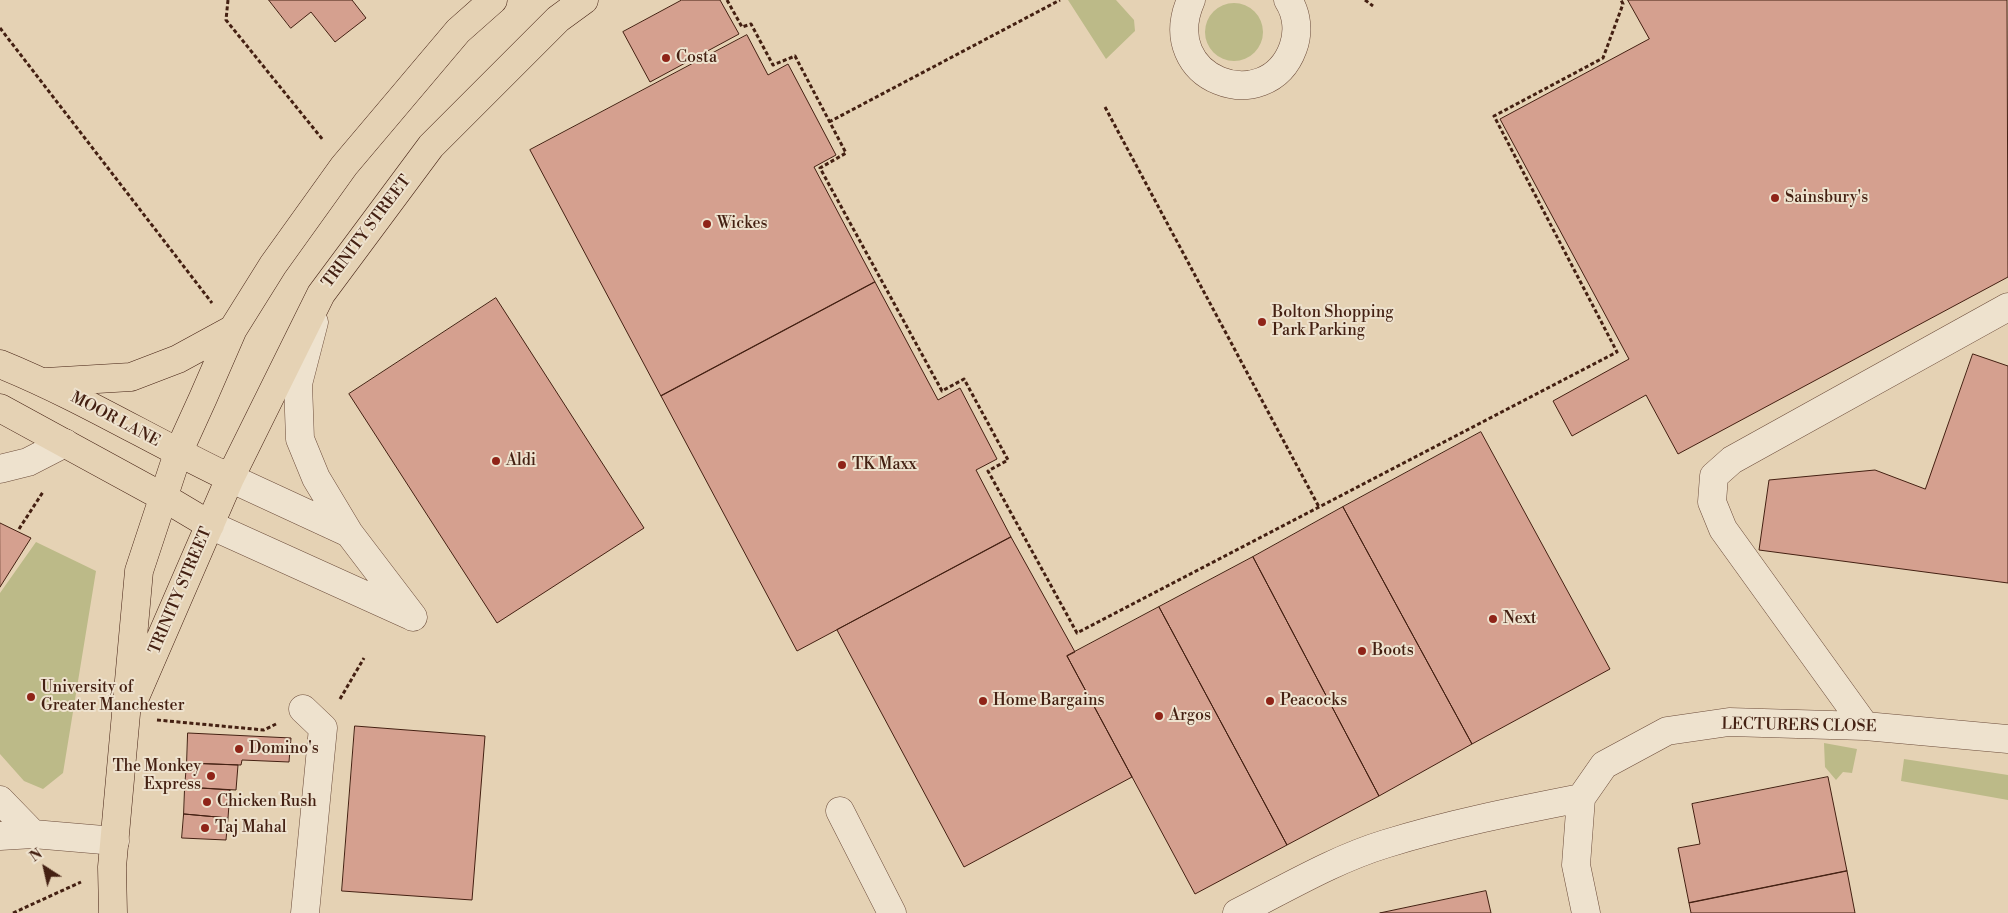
<!DOCTYPE html>
<style>
body{margin:0}
#map{position:relative;width:2008px;height:913px;overflow:hidden;background:#e5d2b4;font-family:"Libre Bodoni",serif}
canvas{display:block}
.north{position:absolute;left:20px;top:843px;width:50px;height:50px;-webkit-text-stroke:4px #eee2ce;paint-order:stroke;rotate:325deg;font-size:14px;font-weight:700;line-height:20px;text-align:center;color:#442012}
.north::after{content:'';display:block;margin:auto;width:18px;height:22px;background:#442012;clip-path:polygon(50% 0,100% 100%,50% 72%,0 100%)}
</style>
<div id="map">
<canvas width="2008" height="913"></canvas>
<div class="north">N</div>
</div>
<script>
const context = document.querySelector('canvas').getContext('2d');
context.lineJoin = 'round';
function fill(path, color) { context.fillStyle = color; context.fill(path, 'evenodd'); }
function stroke(path, color, width, dash) { context.strokeStyle = color; context.lineWidth = width; context.lineCap = dash ? 'butt' : 'round'; context.setLineDash(dash || []); context.stroke(path); }
function drawText(font, color, halo, rows, align = 'center') {
  context.font = font + ' "Libre Bodoni",serif'; context.lineWidth = 4; context.setLineDash([]); context.textBaseline = 'middle'; context.strokeStyle = halo; context.fillStyle = color; for (const [text, x, y, turn = 0] of rows) {
    context.save(); context.translate(x, y); context.rotate((+turn || 0) * Math.PI / 180); context.textAlign = isNaN(turn) ? turn : align; if (halo) context.strokeText(text, 0, 0); context.fillText(text, 0, 0); context.restore();
  }
}
fill(new Path2D(`
 M 1068,0 L 1116,0 L 1134,20 L 1135,31 L 1106,59 Z
 M1205 32a29 29 0 1 1 58 0a29 29 0 1 1-58 0Z
 M 36,542 L 96,571 L 63,773 L 43,789 L 24,781 L 0,754 L 0,593 Z
 M 1824,743 L 1857,749 L 1852,773 L 1843,772 L 1836,780 L 1825,767 Z
 M 1904,759 L 2008,775 L 2008,800 L 1901,781 Z`), '#bcba88');
const building = new Path2D(`
 M 269,0 L 352,0 L 366,18 L 335,42 L 311,12 L 291,28 Z
 M 682,0 L 720,0 L 739,34 L 650,82 L 623,32 Z
 M 1628,0 L 2007,0 L 2008,277 L 1678,454 L 1646,395 L 1572,436 L 1553,401 L 1629,359 L 1500,119 L 1649,39 Z
 M 747,35 L 768,75 L 788,64 L 836,155 L 814,167 L 875,282 L 661,396 L 530,150 Z
 M 875,282 L 938,400 L 960,388 L 997,459 L 976,470 L 1011,537 L 797,651 L 661,396 Z
 M 496,298 L 644,528 L 497,623 L 349,394 Z
 M 1973,354 L 2008,366 L 2008,583 L 1759,550 L 1769,480 L 1875,470 L 1925,489 Z
 M 1481,432 L 1610,669 L 1472,744 L 1343,507 Z
 M 1343,507 L 1472,744 L 1379,796 L 1253,557 Z
 M 0,523 L 31,538 L 0,587 Z
 M 1011,537 L 1075,652 L 1067,656 L 1132,777 L 964,867 L 837,630 Z
 M 1253,557 L 1379,796 L 1287,845 L 1159,607 Z
 M 1159,607 L 1287,845 L 1195,894 L 1067,656 Z
 M 355,726 L 485,736 L 472,900 L 342,891 Z
 M 188,733 L 291,738 L 289,762 L 242,760 L 241,765 L 187,763 Z
 M 187,763 L 238,765 L 236,790 L 185,787 Z
 M 1828,777 L 1847,871 L 1689,903 L 1678,848 L 1700,844 L 1692,804 Z
 M 185,787 L 230,790 L 228,818 L 184,814 Z
 M 184,814 L 228,818 L 226,840 L 182,838 Z
 M 1847,871 L 1855,913 L 1691,913 L 1689,903 Z
 M 1486,891 L 1491,913 L 1380,913 Z`);
fill(building, '#d5a08f');
stroke(building, '#442012', 1);
const minor = new Path2D(`
 M 1191,0 C 1156,80 1267,119 1293,48 C 1299,32 1297,14 1288,0
 M 314,322 L 298,384 L 300,439 L 316,478 L 349,533
 M 0,469 L 28,462 L 65,443
 M 230,478 L 349,533 L 413,617
 M 210,525 L 409,615
 M 303,709 L 323,728 L 305,913
 M 1865,726 L 1723,529 L 1712,502 L 1714,476 L 1732,460 L 2008,307
 M 0,800 L 33,834
 M 840,811 L 892,913
 M 0,836 L 33,834 L 115,841
 M 1237,913 C 1285,889 1333,860 1385,844 C 1449,824 1515,811 1581,798
 M 1586,913 L 1576,865 L 1581,798 L 1604,765 L 1667,731 L 1729,722 L 1865,726 L 2008,739`);
const major = new Path2D(`
 M 0,364 C 79,396 152,441 230,478
 M 46,382 L 131,377 L 178,359 L 233,329
 M 0,408 L 163,497 L 210,525
 M 136,695 L 230,478 L 321,294 L 431,146 L 558,19 L 584,0
 M 113,913 L 112,867 L 139,571 L 178,453 L 203,398 L 233,329 L 273,265 L 344,166 L 458,31 L 493,0`);
stroke(minor, '#6c4c3a', 29);
stroke(major, '#442012', 29);
stroke(new Path2D(`
 M 228,0 L 226,20 L 323,140
 M 727,0 L 742,27 L 751,24 L 773,65 L 795,56 L 846,153 L 820,168 L 942,391 L 964,379 L 1008,460 L 988,471 L 1077,633 L 1617,352 L 1494,116 L 1603,58 L 1623,4 L 1621,0
 M 1365,0 L 1373,6
 M 0,28 L 212,303
 M 1105,107 L 1319,507
 M 829,122 L 1060,0
 M 19,529 L 43,492
 M 340,699 L 364,658
 M 157,720 L 264,730 L 276,724
 M 13,913 L 81,882`), '#442012', 3, [4, 2.5]);
stroke(minor, '#eee2ce', 28);
stroke(major, '#e5d2b4', 28);
for (const [x, y, r, color] of [
 [666,58,5,"#8f2418"],
 [1775,198,5,"#8f2418"],
 [707,224,5,"#8f2418"],
 [1262,322,5,"#8f2418"],
 [496,461,5,"#8f2418"],
 [842,465,5,"#8f2418"],
 [1493,619,5,"#8f2418"],
 [1362,651,5,"#8f2418"],
 [31,697,5,"#8f2418"],
 [983,701,5,"#8f2418"],
 [1270,701,5,"#8f2418"],
 [1159,716,5,"#8f2418"],
 [239,749,5,"#8f2418"],
 [211,776,5,"#8f2418"],
 [207,802,5,"#8f2418"],
 [205,828,5,"#8f2418"]
]) { const dot = new Path2D(); dot.arc(x, y, r, 0, 2 * Math.PI); context.fillStyle = color; context.fill(dot); stroke(dot, '#eee2ce', 2); }
drawText('16px', '#442012', '#eee2ce', [
 ["Costa",676,58],
 ["Sainsbury's",1785,198],
 ["Wickes",717,224],
 ["Bolton Shopping",1272,313],
 ["Park Parking",1272,331],
 ["Aldi",506,461],
 ["TK Maxx",852,465],
 ["Next",1503,619],
 ["Boots",1372,651],
 ["University of",41,688],
 ["Greater Manchester",41,706],
 ["Home Bargains",993,701],
 ["Peacocks",1280,701],
 ["Argos",1169,716],
 ["Domino's",249,749],
 ["The Monkey",201,767,"right"],
 ["Express",201,785,"right"],
 ["Chicken Rush",217,802],
 ["Taj Mahal",215,828]
], 'left');
drawText('16px', '#442012', '#eee2ce', [
 ["TRINITY STREET",367,232,-53],
 ["MOOR LANE",115,420,28],
 ["TRINITY STREET",181,591,-67],
 ["LECTURERS CLOSE",1799,726,1]
]);
</script>
